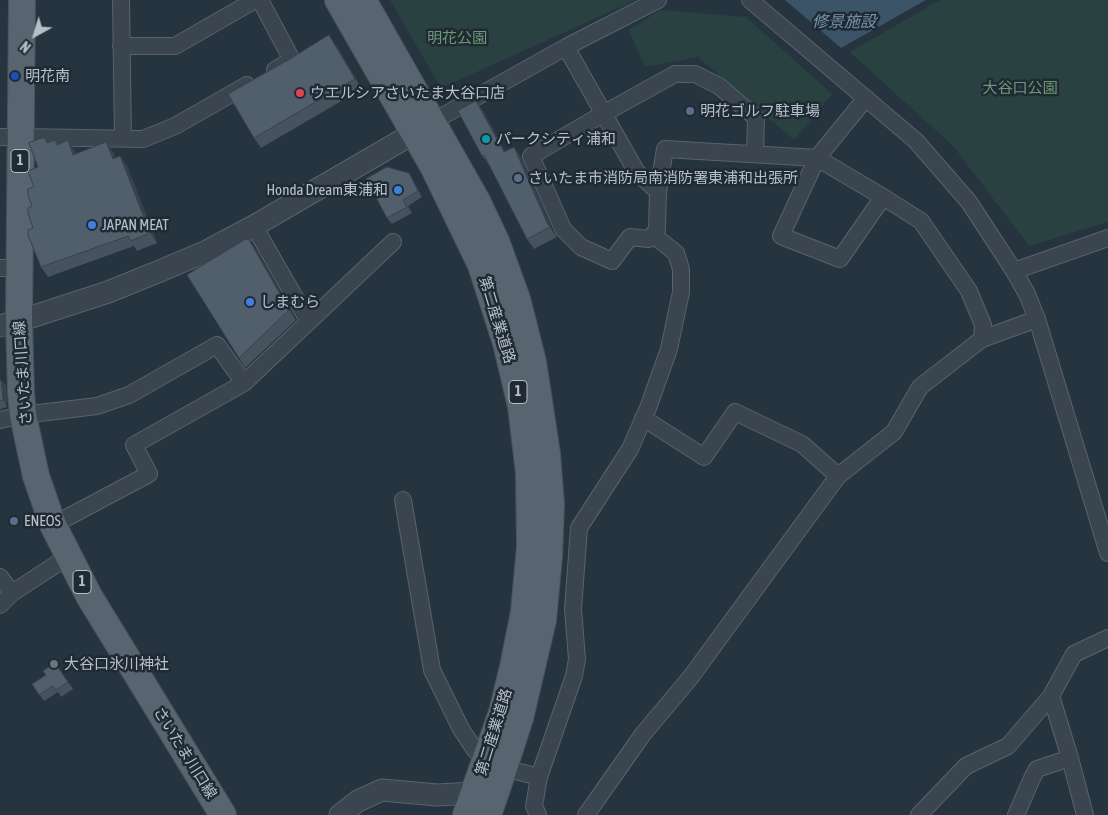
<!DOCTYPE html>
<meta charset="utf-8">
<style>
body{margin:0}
#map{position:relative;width:1108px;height:815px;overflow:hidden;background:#26343f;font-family:"Asap Condensed",sans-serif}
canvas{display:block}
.north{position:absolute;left:10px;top:10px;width:50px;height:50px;-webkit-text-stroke:4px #1f2a34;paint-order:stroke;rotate:219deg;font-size:14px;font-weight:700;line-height:20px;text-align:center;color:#b6c0c9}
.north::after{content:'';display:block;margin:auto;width:18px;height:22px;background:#b6c0c9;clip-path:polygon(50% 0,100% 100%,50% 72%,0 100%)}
</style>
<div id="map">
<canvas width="1108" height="815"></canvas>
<div class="north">N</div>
</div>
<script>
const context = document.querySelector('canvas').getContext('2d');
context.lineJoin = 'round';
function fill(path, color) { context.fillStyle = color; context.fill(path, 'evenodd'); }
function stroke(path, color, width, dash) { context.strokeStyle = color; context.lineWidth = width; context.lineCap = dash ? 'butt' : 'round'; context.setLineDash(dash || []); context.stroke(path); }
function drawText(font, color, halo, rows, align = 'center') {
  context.font = font + ' "Asap Condensed","Noto Sans JP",sans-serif'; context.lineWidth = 5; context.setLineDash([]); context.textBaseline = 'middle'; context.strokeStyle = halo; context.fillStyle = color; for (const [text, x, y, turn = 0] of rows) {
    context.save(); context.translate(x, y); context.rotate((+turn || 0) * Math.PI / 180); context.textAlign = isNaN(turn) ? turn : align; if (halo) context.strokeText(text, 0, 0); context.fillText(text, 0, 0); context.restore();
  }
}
fill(new Path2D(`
 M 390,0 L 636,0 L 441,88 Z
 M 940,0 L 1108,0 L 1108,222 L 1029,246 L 954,147 L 850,52 Z
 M 660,10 L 746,17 L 832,94 L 794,140 L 698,57 L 645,67 L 629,30 Z`), '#294241');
fill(new Path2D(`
 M 785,0 L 926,0 L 841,48 Z`), '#3c5467');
const minor = new Path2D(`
 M 121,0 L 123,138
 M 260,0 L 292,60 L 275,70
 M 750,0 L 916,141 L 969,202 L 1014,271 L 1027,294 L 1037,319 L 1108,553
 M 121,46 L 175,46 L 255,0
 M 566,47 L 636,171 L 658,192
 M 866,98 L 817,158 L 781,236 L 840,259 L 883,197
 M 432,122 L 566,47 L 658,0
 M 0,137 L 21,137 L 143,139 L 175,126 L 247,85
 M 755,154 L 756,118 L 719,86 L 695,74 L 675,74 L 603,114 L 531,156 L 563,229 L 581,247 L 612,261 L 630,237 L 649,239 L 657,230 L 658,192 L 665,149 L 817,158 L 883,197 L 921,221 L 969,291 L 983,325 L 982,339
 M 254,226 L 309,322
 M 0,268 L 19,268
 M 1014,271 L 1108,238
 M 643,418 L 704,457 L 735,412 L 802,444 L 838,476
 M 0,420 L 23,415 L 97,406 L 129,395 L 217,345 L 244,383
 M 403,500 L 432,670 L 461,729 L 475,750 L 487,755
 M 53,525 L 149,474 L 134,445 L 244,383 L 393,242
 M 0,577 L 12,593
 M 0,605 L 12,593 L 69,556
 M 1051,696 L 1070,758 L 1085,815
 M 504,768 L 539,777 L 534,806 L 538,815
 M 539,777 L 574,676 L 577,659 L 573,609 L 579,528 L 630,449 L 648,408 L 669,349 L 681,292 L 681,269 L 676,253 L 653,235
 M 586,815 L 643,734 L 690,678 L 838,476 L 894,432 L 920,387 L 982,339 L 1037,319
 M 919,815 L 966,766 L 1008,746 L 1051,696 L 1074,654 L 1108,638
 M 1016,815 L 1033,776 L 1037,769 L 1070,758`);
const tertiary = new Path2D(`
 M 0,326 L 19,321 L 108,292 L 160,271 L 207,251 L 254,226 L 428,125
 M 340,815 L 358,801 L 382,790 L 437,795 L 474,793`);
const primary = new Path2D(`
 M 22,0 L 19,321 L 21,393 L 23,415 L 36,476 L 53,525 L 89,596 L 223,815
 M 338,0 L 433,166 L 481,265 L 506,343 L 521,406 L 529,473 L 530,547 L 524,612 L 513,667 L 502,712 L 466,815
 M 363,0 L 477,201 L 496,241 L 517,299 L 533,362 L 547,454 L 551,504 L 549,557 L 543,620 L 520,718 L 504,768 L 488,815`);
stroke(minor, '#58636c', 18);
stroke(tertiary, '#58636c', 23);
stroke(primary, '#46515b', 28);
stroke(minor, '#3a454f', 16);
stroke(tertiary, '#3a454f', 21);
stroke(primary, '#58646f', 26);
fill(new Path2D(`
 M 336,45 L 362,89 L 261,148 L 254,138 Z
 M 483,111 L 505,152 L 514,147 L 521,157 L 553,232 L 557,237 L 534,249 L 527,239 L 490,166 L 482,156 Z
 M 55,140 L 58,144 L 74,150 L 76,154 L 113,152 L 115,158 L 120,156 L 127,166 L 157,243 L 137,251 L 134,246 L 48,277 L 41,267 L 33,228 L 32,206 L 34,187 L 38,167 L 48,143 Z
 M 409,173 L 413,180 L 422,197 L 408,206 L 412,213 L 392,224 L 387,218 Z
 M 249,240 L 256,250 L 296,320 L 245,368 L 239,358 Z
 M 0,380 L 1,380 L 6,386 L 7,407 L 0,409 Z
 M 55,663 L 73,689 L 61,697 L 58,692 L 44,701 L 32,684 L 46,675 Z`), '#46525d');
fill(new Path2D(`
 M 329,35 L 336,45 L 362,89 L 355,79 Z
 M 476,101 L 483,111 L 511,162 L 504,152 Z
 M 68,140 L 74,150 L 80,165 L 73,155 Z
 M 106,142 L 113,152 L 120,169 L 113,159 Z
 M 514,147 L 521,157 L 553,232 L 547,223 Z
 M 120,156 L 127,166 L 157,243 L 150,233 Z
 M 409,173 L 413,180 L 422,197 L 418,191 Z
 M 249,240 L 256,250 L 296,320 L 289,310 Z
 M 1,380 L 6,386 L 7,407 L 3,400 Z`), '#39424c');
const building = new Path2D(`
 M 329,35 L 355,79 L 254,138 L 228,94 L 290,59 Z
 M 476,101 L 504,152 L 514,147 L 547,223 L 550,227 L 527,239 L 484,155 L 482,156 L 458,111 Z
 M 42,138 L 45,138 L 47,143 L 55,140 L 57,145 L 68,140 L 73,155 L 106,142 L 113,159 L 120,156 L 150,233 L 131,241 L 128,236 L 41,267 L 28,235 L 28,230 L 33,228 L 28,213 L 28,208 L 32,206 L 28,195 L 28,189 L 34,187 L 28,171 L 38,167 L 29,143 Z
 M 387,167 L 409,173 L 418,191 L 403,200 L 407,207 L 387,218 L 366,179 Z
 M 246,239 L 249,240 L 289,310 L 239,358 L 187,275 Z
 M 0,380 L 1,380 L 3,400 L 0,401 Z
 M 55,663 L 68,682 L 56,690 L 53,686 L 39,695 L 32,684 L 46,675 L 43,671 Z`);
fill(building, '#515f6c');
stroke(building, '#39424c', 1);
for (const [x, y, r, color] of [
 [15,76,5,"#1a4fb4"],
 [300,93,5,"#e0444e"],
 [690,111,5,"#5c6f8a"],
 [486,139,5,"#0f9aa8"],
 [518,178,5,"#5c6f8a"],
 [398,190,5,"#3f7fe0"],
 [92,225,5,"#3f7fe0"],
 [250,302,5,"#3f7fe0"],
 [14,521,5,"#5c6f8a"],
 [54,664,5,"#6b7280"]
]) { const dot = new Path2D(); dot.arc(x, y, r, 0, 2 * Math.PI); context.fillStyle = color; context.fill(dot); stroke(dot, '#1f2a34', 2); }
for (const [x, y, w] of [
 [20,161,18],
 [518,392,18],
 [82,582,18]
]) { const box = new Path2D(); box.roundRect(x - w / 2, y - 11.5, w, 23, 4); context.fillStyle = '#1f2a34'; context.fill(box); stroke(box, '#b6c0c9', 1); }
drawText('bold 14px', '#b6c0c9', null, [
 ["1",20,161],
 ["1",518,392],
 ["1",82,582]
]);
drawText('15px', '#6e9a73', '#1f2a34', [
 ["明花公園",457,38],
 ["大谷口公園",1020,88]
]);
drawText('15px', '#b6c0c9', '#1f2a34', [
 ["明花南",25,76],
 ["ウエルシアさいたま大谷口店",310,93],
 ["明花ゴルフ駐車場",700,111],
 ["パークシティ浦和",496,139],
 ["さいたま市消防局南消防署東浦和出張所",528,178],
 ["Honda Dream東浦和",388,190,"right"],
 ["JAPAN MEAT",102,225],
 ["しまむら",260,302],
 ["ENEOS",24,521],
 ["大谷口氷川神社",64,664]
], 'left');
drawText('15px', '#b6c0c9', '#1f2a34', [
 ["第二産業道路",497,320,73],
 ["さいたま川口線",23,373,-94],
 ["第二産業道路",494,732,-73],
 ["さいたま川口線",185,753,58]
]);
drawText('italic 16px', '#7895ab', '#1f2a34', [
 ["修景施設",844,22]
]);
</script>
